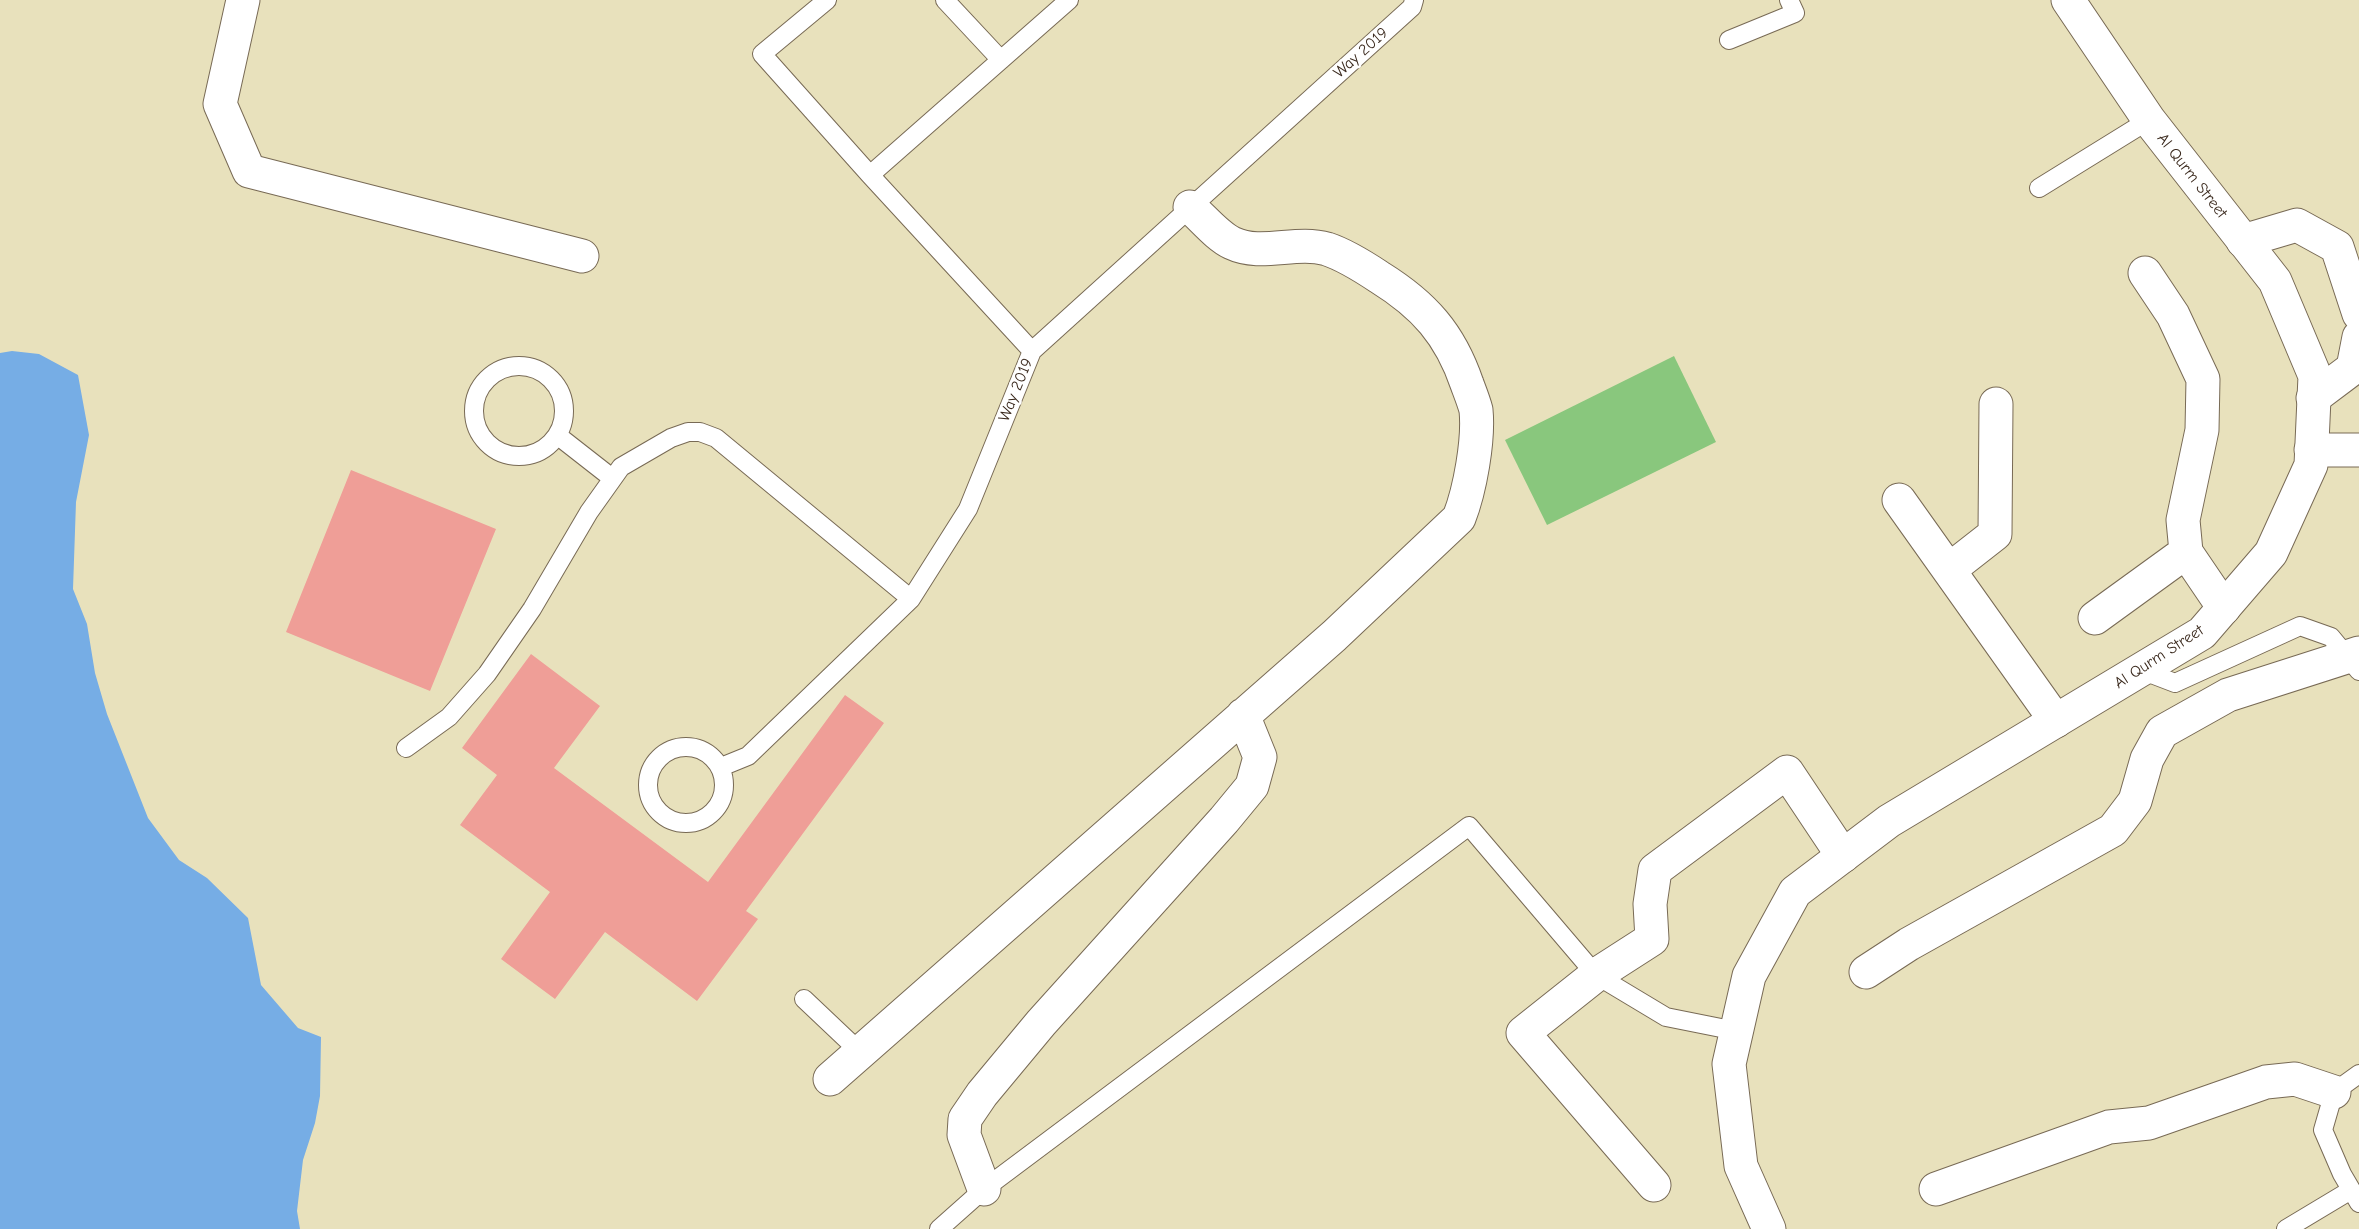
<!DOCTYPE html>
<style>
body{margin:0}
canvas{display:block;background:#e8e1bc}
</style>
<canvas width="2359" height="1229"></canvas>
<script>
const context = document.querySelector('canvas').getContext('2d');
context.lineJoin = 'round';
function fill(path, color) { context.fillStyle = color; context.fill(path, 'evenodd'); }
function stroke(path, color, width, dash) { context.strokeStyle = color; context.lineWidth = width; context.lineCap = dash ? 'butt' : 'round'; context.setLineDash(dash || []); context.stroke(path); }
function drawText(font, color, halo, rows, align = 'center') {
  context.font = font + ' "Comic Neue",sans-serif'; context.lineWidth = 5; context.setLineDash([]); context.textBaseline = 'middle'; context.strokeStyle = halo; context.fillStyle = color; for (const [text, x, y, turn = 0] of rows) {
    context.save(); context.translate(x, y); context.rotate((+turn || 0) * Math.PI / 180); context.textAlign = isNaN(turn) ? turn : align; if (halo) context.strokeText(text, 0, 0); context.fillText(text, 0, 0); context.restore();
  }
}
fill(new Path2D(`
 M 1674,356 L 1716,442 L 1547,525 L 1505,440 Z`), '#89c77d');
fill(new Path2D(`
 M 12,351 L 39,354 L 78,375 L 89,435 L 76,502 L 73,589 L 87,624 L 95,673 L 107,714 L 148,818 L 179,860 L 207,878 L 248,918 L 261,985 L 298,1028 L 321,1037 L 320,1096 L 315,1123 L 303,1160 L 297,1211 L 300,1229 L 0,1229 L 0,353 Z`), '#76ade5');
fill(new Path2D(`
 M 351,470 L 496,529 L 430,691 L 286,632 Z
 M 531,654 L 600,706 L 554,768 L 708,882 L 845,695 L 884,723 L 746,911 L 758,919 L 697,1001 L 605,932 L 555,999 L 501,959 L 550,892 L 460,825 L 497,775 L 462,748 Z`), '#ef9e97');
const service = new Path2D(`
 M 827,0 L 762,54 L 870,175 L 1032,351
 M 945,0 L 1001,60
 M 1729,40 L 1795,13 L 1789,0
 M 870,175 L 1069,0
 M 2039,188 L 2149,120
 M474 411a45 45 0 1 1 90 0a45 45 0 1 1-90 0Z
 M 557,435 L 612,478
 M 2141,670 L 2175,683 L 2300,626 L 2331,637 L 2359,671
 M648 785a38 38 0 1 1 76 0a38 38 0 1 1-76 0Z
 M 406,748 L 449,717 L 487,674 L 532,609 L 589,512 L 621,467 L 671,438 L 688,432 L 700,432 L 716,438 L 911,599
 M 721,767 L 748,756 L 911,599 L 968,509 L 1032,351 L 1412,7 L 1414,0
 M 804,999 L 860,1052
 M 2359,1074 L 2334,1092 L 2323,1130 L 2342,1174 L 2359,1203
 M 939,1229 L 984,1189 L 1469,826 L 1596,975 L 1666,1017 L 1736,1031
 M 2286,1229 L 2351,1190`);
const minor = new Path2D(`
 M 243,0 L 220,104 L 249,171 L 582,256
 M 2243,241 L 2297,225 L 2337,247 L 2359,314
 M 2145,273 L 2173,315 L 2203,379 L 2202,430 L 2183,520 L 2186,552 L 2224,608
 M 2313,398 L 2353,368 L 2359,337
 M 2311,450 L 2359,450
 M 1899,500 L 2056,721
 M 1949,570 L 1995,534 L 1996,404
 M 2095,618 L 2186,552
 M 1866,972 L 1909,944 L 2113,830 L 2135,801 L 2147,759 L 2162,732 L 2228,695 L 2359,653
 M 830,1079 L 1334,636 L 1459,518 C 1470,490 1479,440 1476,410 C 1474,402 1470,392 1467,384 C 1450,334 1424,305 1379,277 C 1364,267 1345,255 1327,249 C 1296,240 1261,257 1232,243 C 1217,236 1203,218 1190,207
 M 1654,1185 L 1523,1033 L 1596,975 L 1652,939 L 1650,904 L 1655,870 L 1787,772 L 1843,856
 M 984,1189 L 964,1135 L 965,1119 L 982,1094 L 1041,1023 L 1224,820 L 1252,786 L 1260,757 L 1243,715
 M 1936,1189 L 2109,1127 L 2149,1123 L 2266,1082 L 2295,1079 L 2334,1092`);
const tertiary = new Path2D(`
 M 1769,1229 L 1741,1166 L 1729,1064 L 1749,976 L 1795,892 L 1889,821 L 2202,633 L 2271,553 L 2311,465 L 2315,376 L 2275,281 L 2149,120 L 2068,0`);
stroke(service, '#786a55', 20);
stroke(minor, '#786a55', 35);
stroke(tertiary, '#786a55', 35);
stroke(service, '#fff', 18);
stroke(minor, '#fff', 33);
stroke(tertiary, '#fff', 33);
drawText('16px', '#3b2a1e', '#fff', [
 ["Way 2019",1361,53,-42],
 ["Al Qurm Street",2192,176,52],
 ["Way 2019",1016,390,-68],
 ["Al Qurm Street",2159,657,-33]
]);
</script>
